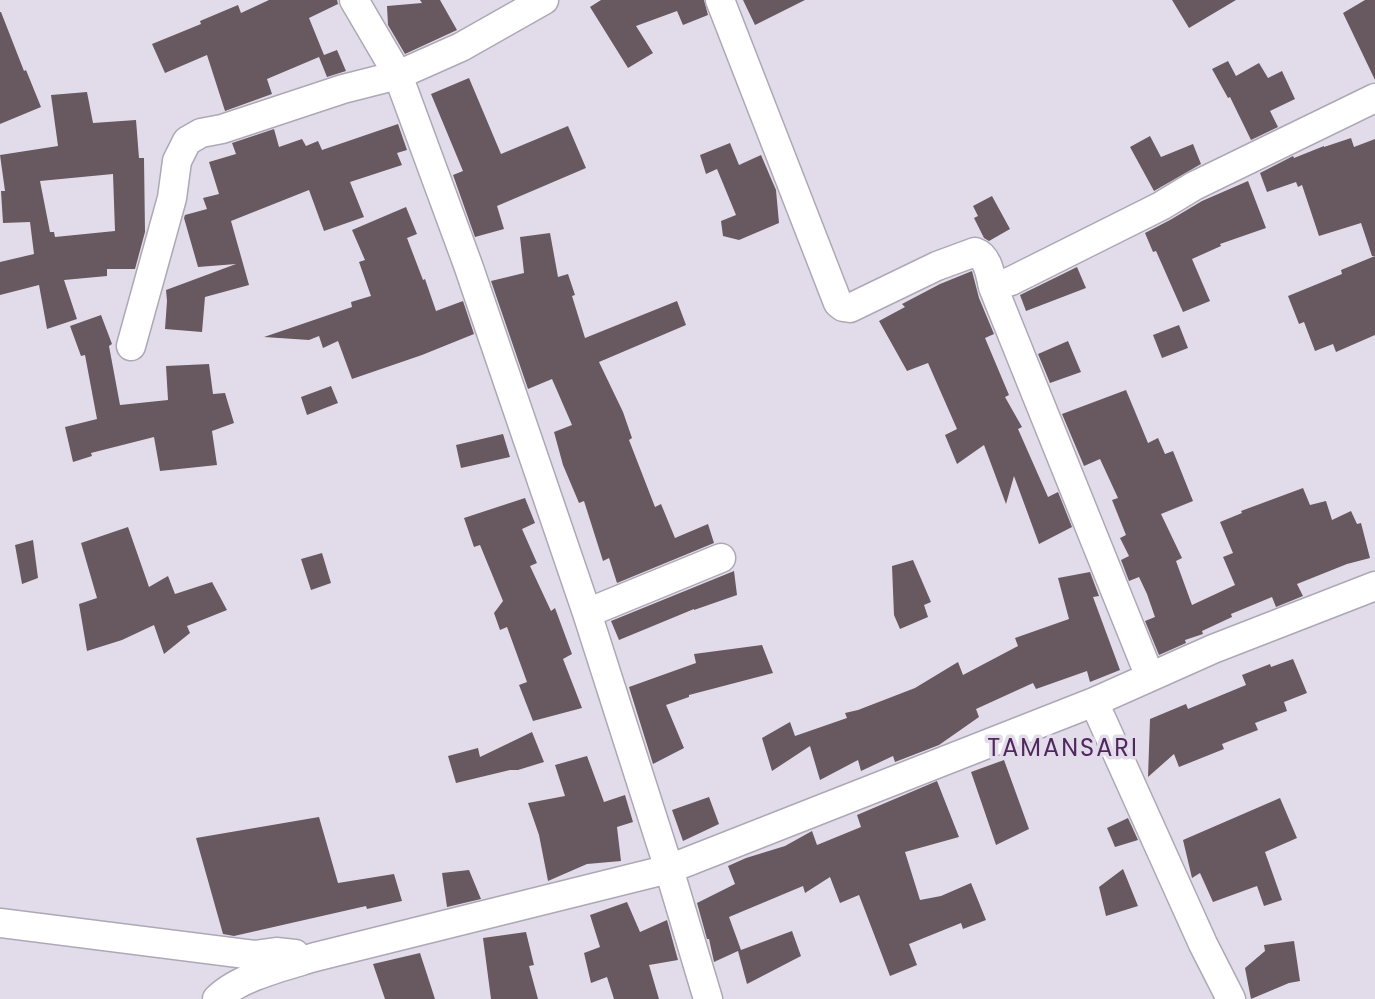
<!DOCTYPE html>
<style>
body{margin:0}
canvas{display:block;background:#e2dcea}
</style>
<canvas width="1375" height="999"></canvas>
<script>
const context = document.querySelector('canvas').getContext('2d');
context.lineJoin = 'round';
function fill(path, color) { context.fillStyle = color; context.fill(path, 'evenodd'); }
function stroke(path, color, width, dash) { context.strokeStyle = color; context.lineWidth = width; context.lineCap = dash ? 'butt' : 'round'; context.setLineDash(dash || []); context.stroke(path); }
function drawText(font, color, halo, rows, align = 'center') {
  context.font = font + ' Poppins,sans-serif'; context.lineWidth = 7; context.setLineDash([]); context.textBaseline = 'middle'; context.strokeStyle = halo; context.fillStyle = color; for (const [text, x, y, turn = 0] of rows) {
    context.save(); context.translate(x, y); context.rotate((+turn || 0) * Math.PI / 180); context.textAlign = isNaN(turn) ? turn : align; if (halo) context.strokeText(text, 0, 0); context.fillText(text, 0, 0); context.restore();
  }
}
fill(new Path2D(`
 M 269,0 L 337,0 L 338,4 L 309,18 L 324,55 L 337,50 L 346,71 L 327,77 L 319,57 L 267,79 L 272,94 L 225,111 L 207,55 L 165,73 L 152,44 L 201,24 L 200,21 L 238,5 L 241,13 Z
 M 420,0 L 440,0 L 457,30 L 405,54 L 388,25 L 387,6 L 422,3 Z
 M 601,0 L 704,0 L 708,15 L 683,25 L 677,11 L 636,26 L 653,53 L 628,68 L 590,7 Z
 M 743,0 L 805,0 L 755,25 Z
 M 1172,0 L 1236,0 L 1189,28 Z
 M 1365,0 L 1375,0 L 1375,80 L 1343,13 Z
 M 0,12 L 1,12 L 24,71 L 26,70 L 41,107 L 0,124 Z
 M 1228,61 L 1236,76 L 1259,63 L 1268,78 L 1282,71 L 1295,99 L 1270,111 L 1278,127 L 1251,140 L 1230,97 L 1228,98 L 1212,69 Z
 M 469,78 L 501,154 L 568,126 L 586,168 L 497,206 L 504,229 L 475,237 L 453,175 L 463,171 L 431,94 Z
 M 87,92 L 93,123 L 136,120 L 139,158 L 144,158 L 145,232 L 135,269 L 107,269 L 107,276 L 64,280 L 77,319 L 47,329 L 39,285 L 0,295 L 0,262 L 34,254 L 30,222 L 3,223 L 1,191 L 5,191 L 0,155 L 58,146 L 51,95 ZM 113,174 L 115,231 L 55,237 L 54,232 L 50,232 L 40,181 Z
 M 398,124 L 407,150 L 397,153 L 402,165 L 350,182 L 364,217 L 324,231 L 309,190 L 231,221 L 249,285 L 205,297 L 202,332 L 165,329 L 167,301 L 166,290 L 236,264 L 198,267 L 184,218 L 185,215 L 207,209 L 203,198 L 219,194 L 209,162 L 236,154 L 232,143 L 274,129 L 279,147 L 302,139 L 306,146 L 318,141 L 322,150 Z
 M 1150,136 L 1161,157 L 1193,144 L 1201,164 L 1154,191 L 1130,147 Z
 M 1351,138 L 1354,147 L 1375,139 L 1375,256 L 1372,256 L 1361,223 L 1319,236 L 1302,185 L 1298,187 L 1296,182 L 1267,192 L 1260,173 L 1293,156 L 1294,158 L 1324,146 L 1324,147 Z
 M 730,143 L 739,165 L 761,155 L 776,190 L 779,223 L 739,240 L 723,236 L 721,221 L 736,215 L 717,169 L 706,174 L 700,155 Z
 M 1248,181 L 1266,228 L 1220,244 L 1221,246 L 1192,259 L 1210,301 L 1183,312 L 1156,251 L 1153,252 L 1145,233 L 1170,220 L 1202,201 Z
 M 992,196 L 1010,229 L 989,241 L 984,238 L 974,218 L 978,216 L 973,206 Z
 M 406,207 L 417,234 L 407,238 L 423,280 L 425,279 L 436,311 L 463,301 L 474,334 L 422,355 L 352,379 L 338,341 L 323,348 L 319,336 L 309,340 L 264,337 L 352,307 L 351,302 L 371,296 L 359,262 L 365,260 L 352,230 Z
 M 550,233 L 558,277 L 568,274 L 575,295 L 572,296 L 585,338 L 677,301 L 686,325 L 599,362 L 623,412 L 632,438 L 629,440 L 655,507 L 661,504 L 675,538 L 708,524 L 714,543 L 617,583 L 609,558 L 603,561 L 584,501 L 579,503 L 563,465 L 554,432 L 572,425 L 552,379 L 528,389 L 491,281 L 524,273 L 520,237 Z
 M 1375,256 L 1375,335 L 1336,352 L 1333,344 L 1315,351 L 1304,322 L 1299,324 L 1288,296 L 1342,274 L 1341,270 Z
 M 1077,267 L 1086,288 L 1026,311 L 1020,295 Z
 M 972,271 L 979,298 L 994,334 L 985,338 L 1009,395 L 1005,397 L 1022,427 L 1018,429 L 1048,497 L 1058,492 L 1072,527 L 1039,544 L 1014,476 L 1006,504 L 984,445 L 957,464 L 945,435 L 957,429 L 928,363 L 907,371 L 879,321 L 905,307 L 902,304 L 940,284 Z
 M 101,315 L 112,344 L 109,346 L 120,405 L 168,400 L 166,366 L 209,364 L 213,394 L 225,393 L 234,423 L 212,431 L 217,465 L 160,471 L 154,437 L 91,453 L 92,456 L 73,462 L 65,427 L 97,419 L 85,355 L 81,356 L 70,326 Z
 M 1179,325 L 1188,348 L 1162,358 L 1153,335 Z
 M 1068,341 L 1081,372 L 1050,383 L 1038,354 Z
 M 331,386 L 338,403 L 307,415 L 301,397 Z
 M 1126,390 L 1148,443 L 1158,438 L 1165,454 L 1173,451 L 1193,501 L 1161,514 L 1182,558 L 1176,561 L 1192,605 L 1235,585 L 1223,557 L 1233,553 L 1220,522 L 1242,513 L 1241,511 L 1303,488 L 1310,505 L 1326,501 L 1332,520 L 1351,511 L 1357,524 L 1361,523 L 1370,558 L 1347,564 L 1297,584 L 1303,596 L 1276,607 L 1272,597 L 1231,614 L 1232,617 L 1202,631 L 1203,634 L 1185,640 L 1186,643 L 1159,655 L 1145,621 L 1155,617 L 1147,594 L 1139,577 L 1129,581 L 1121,560 L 1129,556 L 1120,538 L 1126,535 L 1112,500 L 1118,498 L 1100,459 L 1084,466 L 1062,414 Z
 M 503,434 L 510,457 L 461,468 L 456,445 Z
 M 525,498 L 535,523 L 522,529 L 537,563 L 530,566 L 551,611 L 555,608 L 572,654 L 563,659 L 582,708 L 533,721 L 519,685 L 527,682 L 507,627 L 500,630 L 494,613 L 503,601 L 480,545 L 474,547 L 464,518 Z
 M 128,527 L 149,587 L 168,576 L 175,594 L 212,582 L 227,610 L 187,626 L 190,633 L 164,654 L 154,625 L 122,640 L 87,651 L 79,604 L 97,598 L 81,543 Z
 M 33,540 L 38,578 L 22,584 L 15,545 Z
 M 322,553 L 331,583 L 311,590 L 301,559 Z
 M 913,560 L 931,602 L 924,605 L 928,617 L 900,629 L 894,615 L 892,566 Z
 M 734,571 L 737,595 L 694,610 L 694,609 L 619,640 L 611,621 Z
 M 1090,572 L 1099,596 L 1093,597 L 1120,670 L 1090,682 L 1087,671 L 1036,689 L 1033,683 L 976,709 L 979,717 L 939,745 L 895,762 L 893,756 L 861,771 L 858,760 L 820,780 L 810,746 L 772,771 L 762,738 L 790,722 L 795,736 L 847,718 L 845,713 L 858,710 L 915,688 L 958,662 L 963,675 L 1018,646 L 1015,638 L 1069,619 L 1058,578 Z
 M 762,645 L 773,673 L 689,695 L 689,697 L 666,705 L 684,748 L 653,764 L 629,687 L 696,663 L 694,654 Z
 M 1293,659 L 1307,693 L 1284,702 L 1287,711 L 1255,723 L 1258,730 L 1222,744 L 1224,749 L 1179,767 L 1174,754 L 1148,777 L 1150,719 L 1186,704 L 1188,709 L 1246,685 L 1242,675 L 1270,664 L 1271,667 Z
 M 532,732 L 544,762 L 518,770 L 510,770 L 456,783 L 448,756 L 478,748 L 480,757 Z
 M 587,756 L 604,802 L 625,795 L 633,822 L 617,827 L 621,861 L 587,864 L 548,881 L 539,835 L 528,803 L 565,796 L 555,765 Z
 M 1004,760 L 1029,829 L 996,845 L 971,772 Z
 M 937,781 L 959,837 L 905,852 L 920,900 L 941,896 L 971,883 L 986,920 L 963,929 L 961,923 L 909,944 L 917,965 L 890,976 L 859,895 L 840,903 L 830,877 L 805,893 L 803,886 L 729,917 L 741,950 L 792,931 L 801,956 L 747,984 L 738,951 L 714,962 L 709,939 L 707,939 L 697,903 L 735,884 L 728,866 L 746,858 L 785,846 L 812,831 L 817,845 L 861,827 L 857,815 Z
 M 709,797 L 719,824 L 683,841 L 672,810 Z
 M 1280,798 L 1297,838 L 1265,852 L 1282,900 L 1264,906 L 1257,886 L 1213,902 L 1200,873 L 1192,878 L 1183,840 Z
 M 319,817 L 338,883 L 394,874 L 402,901 L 367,909 L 366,906 L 234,936 L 223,934 L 196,838 Z
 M 1128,818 L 1138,840 L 1115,847 L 1107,828 Z
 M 1123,869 L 1138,906 L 1106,916 L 1099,887 Z
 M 469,870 L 481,899 L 447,907 L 442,873 Z
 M 627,902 L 640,932 L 667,920 L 678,960 L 649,965 L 659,999 L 614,999 L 607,977 L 591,983 L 584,953 L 600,947 L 590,915 Z
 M 526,932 L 534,965 L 529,966 L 538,999 L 491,999 L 483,938 Z
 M 1294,941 L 1300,981 L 1289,983 L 1251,999 L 1245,968 L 1265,951 L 1264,945 Z
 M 420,953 L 435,999 L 385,999 L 373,964 Z`), '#67595f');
const street = new Path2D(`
 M 354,0 L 398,75 L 468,265 L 587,613 L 669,869 L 708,999
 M 720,0 L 838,303 L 843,307 L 850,308 L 937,266 L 975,252 C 989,257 990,275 993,287
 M 131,346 L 172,198 L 177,161 L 187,141 L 201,133 L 222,129 L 343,89 L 398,75 L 461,47 L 544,0
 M 587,613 L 721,558
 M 1150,677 L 993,287 L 1011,281 L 1161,206 L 1194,186 L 1375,98
 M 1094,702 L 1203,944 L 1231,999
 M 0,923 L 254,955 L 276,952 L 295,954
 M 217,999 C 238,977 286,966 315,957 L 669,869 L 1094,702 L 1213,649 L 1375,586`);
stroke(street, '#ada8b6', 31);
stroke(street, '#fff', 28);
context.letterSpacing = '2px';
drawText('24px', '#51285d', '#e2dcea', [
 ["TAMANSARI",1063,750]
]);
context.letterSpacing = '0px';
</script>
